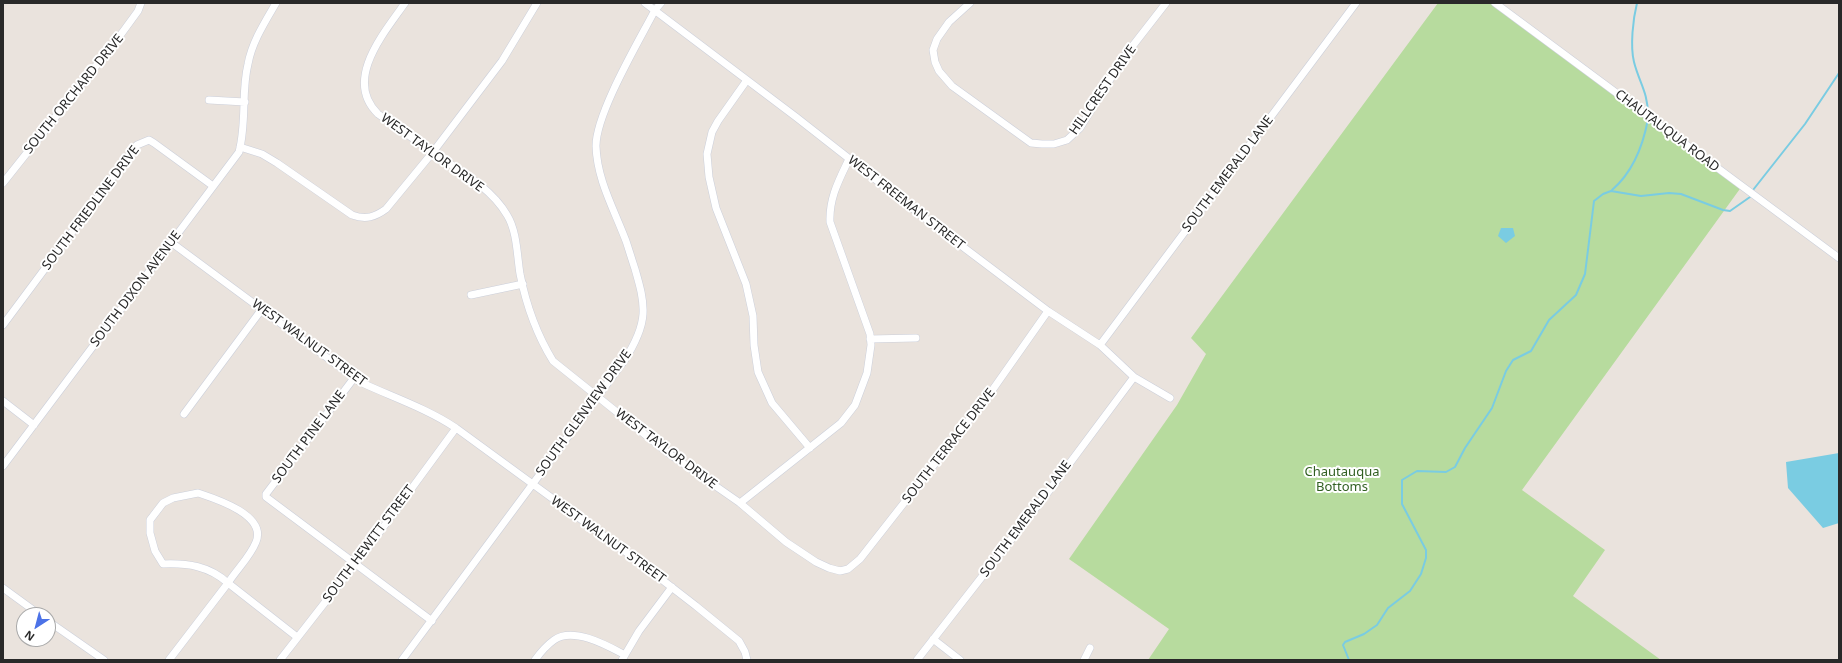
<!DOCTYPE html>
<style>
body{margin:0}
#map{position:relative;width:1842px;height:663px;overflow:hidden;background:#eae3dd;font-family:"Noto Sans",sans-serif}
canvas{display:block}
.frame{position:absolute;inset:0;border:4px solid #292929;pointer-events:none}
.north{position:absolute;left:16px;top:607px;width:40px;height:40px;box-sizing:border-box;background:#fff;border:1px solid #a9a9a9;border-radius:50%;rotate:216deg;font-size:11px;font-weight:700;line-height:16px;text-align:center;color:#292929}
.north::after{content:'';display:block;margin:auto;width:14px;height:18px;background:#4c72e7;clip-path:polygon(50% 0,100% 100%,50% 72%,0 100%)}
</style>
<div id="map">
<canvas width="1842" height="663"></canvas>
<div class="frame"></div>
<div class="north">N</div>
</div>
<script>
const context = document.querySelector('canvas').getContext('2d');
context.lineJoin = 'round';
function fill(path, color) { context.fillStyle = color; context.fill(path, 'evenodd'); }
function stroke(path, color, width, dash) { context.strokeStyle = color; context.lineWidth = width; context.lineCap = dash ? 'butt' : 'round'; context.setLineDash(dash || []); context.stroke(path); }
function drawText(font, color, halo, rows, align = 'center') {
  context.font = font + ' "Noto Sans",sans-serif'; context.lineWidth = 4; context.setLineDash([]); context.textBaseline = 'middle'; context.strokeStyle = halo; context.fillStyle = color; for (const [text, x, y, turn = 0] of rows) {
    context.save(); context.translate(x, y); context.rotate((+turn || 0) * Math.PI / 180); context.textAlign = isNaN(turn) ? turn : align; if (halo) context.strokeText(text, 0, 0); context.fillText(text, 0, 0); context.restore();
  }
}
fill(new Path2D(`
 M 1438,3 L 1495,3 L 1742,186 L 1522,490 L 1605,550 L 1573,596 L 1661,660 L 1148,660 L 1169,629 L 1069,559 L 1177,405 L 1206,354 L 1191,338 Z`), '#b7db9e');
fill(new Path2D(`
 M 1501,228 L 1513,228 L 1515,236 L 1506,243 L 1498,236 Z
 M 1839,453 L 1839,523 L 1823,528 L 1788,488 L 1786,462 Z`), '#7acce2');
stroke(new Path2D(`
 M 1637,3 C 1633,19 1630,46 1634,62 C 1639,82 1648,92 1648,115
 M 1612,190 C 1633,172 1643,146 1648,119
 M 1349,660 L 1343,645 L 1345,642 L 1364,634 L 1377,625 L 1388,608 L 1410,591 L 1421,574 L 1426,558 L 1426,550 L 1402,504 L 1402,480 L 1417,471 L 1446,472 L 1455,467 L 1465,448 L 1492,408 L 1506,371 L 1513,360 L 1531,351 L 1549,320 L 1576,295 L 1585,274 L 1594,201 L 1603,194 L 1611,191 L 1641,196 L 1669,193 L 1681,194 L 1723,210 L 1730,211 L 1750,197 L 1753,190 L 1805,124 L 1839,73`), '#7acce2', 2);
const minor = new Path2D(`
 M 405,3 C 384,33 343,80 378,114 C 398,128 418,142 438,156 C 462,172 492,189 507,215 C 517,231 517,255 520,274 C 526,304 537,335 553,361 L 668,453 L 740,503 L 786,542 L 816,562 L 829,568 L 840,571 L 848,569 L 860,559 L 991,392 L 1048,311
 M 645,3 L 796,117 L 930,222 L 1048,311 L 1100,345 L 1134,377 L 1170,398
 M 970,3 L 949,22 L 937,39 L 933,50 L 935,62 L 939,71 L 952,86 L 1006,125 L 1031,143 L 1042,144 L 1054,144 L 1067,140 L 1080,128 L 1124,57 L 1166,3
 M 1495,3 L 1839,258
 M 747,80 L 718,121 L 712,132 L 707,154 L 709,177 L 716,208 L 746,284 L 753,316 L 754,345 L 758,372 L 772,403 L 810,448
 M 209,100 L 245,102
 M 240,147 L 262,154 L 277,163 L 352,215 C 366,220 375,217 386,209 L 433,152 L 502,61 L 537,3
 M 3,183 L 119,37 L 138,11 L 141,3
 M 172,243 L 360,382 C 392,397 426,408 456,428 L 634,558 L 696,606 L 739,641 L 745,652 L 747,660
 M 471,295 L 523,284
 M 3,325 L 137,145 L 149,140 L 154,143 L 213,186
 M 870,339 L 916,338
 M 1100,345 L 1356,3
 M 354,378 L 266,494 L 266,497 L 432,621
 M 3,401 L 34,425
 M 184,414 L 262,309
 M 3,466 L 239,152 C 247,121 241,92 248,64 C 252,42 265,22 276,3
 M 198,493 C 216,499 267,515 256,542 C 250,557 237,569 228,583 C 209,566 188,563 163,564 L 155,551 L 150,533 L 150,520 L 163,503 L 173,498 Z
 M 740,503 L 841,423 L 855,405 L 867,373 L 871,345 L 870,334 L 830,222 C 829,198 839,180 849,159
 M 3,588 L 40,615
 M 48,621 L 104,660
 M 933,639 L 960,660
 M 169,660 L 228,583 L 297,637
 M 280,660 L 376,537 L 456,428
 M 402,660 L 624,361 C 633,347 642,331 643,314 C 644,299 639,283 635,269 C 632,260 629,250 626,241 C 614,209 597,180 596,146 C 596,113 639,41 655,10 L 661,3
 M 535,660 C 540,653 547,645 554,640 C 573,626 608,646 625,655
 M 622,660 L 639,631 L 672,587
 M 917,660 L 1052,487 L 1134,377
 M 1084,660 L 1090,648`);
stroke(minor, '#cbcfda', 8);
stroke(minor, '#fff', 7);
drawText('13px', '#292929', '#fff', [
 ["HILLCREST DRIVE",1103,90,-55],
 ["SOUTH ORCHARD DRIVE",74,94,-51],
 ["CHAUTAUQUA ROAD",1667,131,37],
 ["WEST TAYLOR DRIVE",432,153,36],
 ["SOUTH EMERALD LANE",1228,174,-53],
 ["WEST FREEMAN STREET",906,203,38],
 ["SOUTH FRIEDLINE DRIVE",91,208,-53],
 ["SOUTH DIXON AVENUE",136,289,-53],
 ["WEST WALNUT STREET",309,343,36],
 ["SOUTH GLENVIEW DRIVE",584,413,-54],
 ["SOUTH PINE LANE",309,437,-53],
 ["SOUTH TERRACE DRIVE",949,446,-52],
 ["WEST TAYLOR DRIVE",666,449,37],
 ["SOUTH EMERALD LANE",1026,519,-53],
 ["WEST WALNUT STREET",608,540,36],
 ["SOUTH HEWITT STREET",369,544,-53]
]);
drawText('13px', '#315f21', '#fff', [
 ["Chautauqua",1342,472],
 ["Bottoms",1342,487]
]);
</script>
